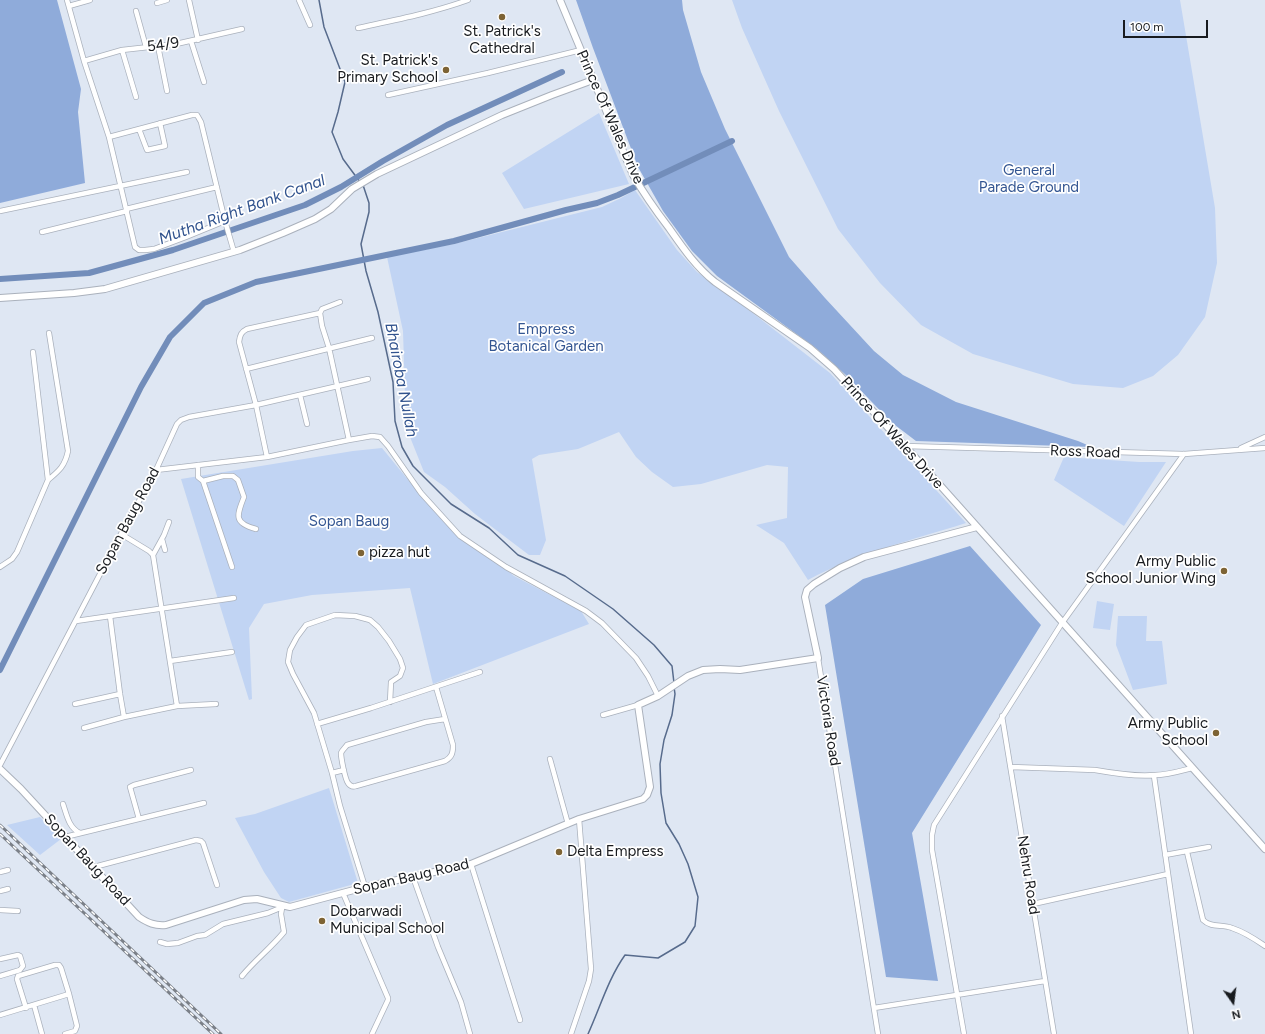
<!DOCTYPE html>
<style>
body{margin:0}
#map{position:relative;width:1265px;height:1034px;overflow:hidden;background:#dfe7f3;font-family:Figtree,sans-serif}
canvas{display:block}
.north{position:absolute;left:1213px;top:982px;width:40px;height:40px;-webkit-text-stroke:3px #fff;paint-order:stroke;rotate:166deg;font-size:11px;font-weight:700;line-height:16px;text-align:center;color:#181b1f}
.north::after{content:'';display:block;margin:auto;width:14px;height:18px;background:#181b1f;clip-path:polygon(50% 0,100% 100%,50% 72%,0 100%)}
.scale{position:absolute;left:1123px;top:20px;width:85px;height:18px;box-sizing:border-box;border:2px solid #181b1f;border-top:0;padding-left:5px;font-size:12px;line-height:14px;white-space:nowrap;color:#181b1f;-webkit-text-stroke:3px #fff;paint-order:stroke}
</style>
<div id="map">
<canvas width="1265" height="1034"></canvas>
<div class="north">N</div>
<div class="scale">100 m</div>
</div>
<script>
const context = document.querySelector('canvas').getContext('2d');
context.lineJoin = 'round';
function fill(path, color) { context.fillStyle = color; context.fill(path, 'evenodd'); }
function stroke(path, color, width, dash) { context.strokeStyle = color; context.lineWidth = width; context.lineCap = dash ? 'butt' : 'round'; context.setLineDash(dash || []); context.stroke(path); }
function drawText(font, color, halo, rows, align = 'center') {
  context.font = font + ' Figtree,sans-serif'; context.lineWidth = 3.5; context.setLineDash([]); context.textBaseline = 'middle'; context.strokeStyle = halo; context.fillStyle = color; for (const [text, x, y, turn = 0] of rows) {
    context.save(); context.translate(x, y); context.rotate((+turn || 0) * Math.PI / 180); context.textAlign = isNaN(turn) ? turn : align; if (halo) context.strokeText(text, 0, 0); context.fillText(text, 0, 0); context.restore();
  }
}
fill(new Path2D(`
 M 732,0 L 1180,0 L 1215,208 L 1217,263 L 1205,317 L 1178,355 L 1153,376 L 1123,388 L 1073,384 L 973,354 L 921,325 L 880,283 L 838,229 L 779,111 L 742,28 Z
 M 599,113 L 629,184 L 524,209 L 502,173 Z
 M 635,190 L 677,250 L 697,272 L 754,314 L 830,373 L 966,523 C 912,540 858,553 808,580 L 784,543 L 756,525 L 787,518 L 788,467 L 767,465 L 701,484 L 673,487 L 652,472 L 636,457 L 619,432 L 578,449 L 539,455 L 532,459 L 546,540 L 540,555 L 529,555 L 475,514 L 445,487 L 424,472 L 406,427 L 403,331 L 387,257 L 454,244 L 602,207 L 621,198 Z
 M 382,448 L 423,498 L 462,538 L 495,560 L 514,576 L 581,611 L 589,624 L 433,684 L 410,588 L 312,595 L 264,604 L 249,628 L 252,699 L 249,700 L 181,479 L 353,451 Z
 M 1064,457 L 1139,462 L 1166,462 L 1124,526 L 1054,480 Z
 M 1097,601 L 1114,604 L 1110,630 L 1093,628 Z
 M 1118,616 L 1147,616 L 1146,641 L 1162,641 L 1167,684 L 1133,690 L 1116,645 Z
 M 329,788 L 358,883 L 289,902 L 281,898 L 264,872 L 235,818 L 255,814 Z
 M 40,817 L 61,839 L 40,855 L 7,825 Z`), '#c1d4f3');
fill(new Path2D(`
 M 0,0 L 57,0 L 81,89 L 78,112 L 85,183 L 0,203 Z
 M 576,0 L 682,0 L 683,10 L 701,72 L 725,129 L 789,257 L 825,298 L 874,351 L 903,375 L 956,402 L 1078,441 L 1092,447 L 916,441 L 891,422 L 847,376 L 817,349 L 717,276 L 692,251 L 663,211 L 638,167 L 593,48 Z
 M 970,546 L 1041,625 L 912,833 L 938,981 L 886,977 L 825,605 L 863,579 Z`), '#8fabda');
stroke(new Path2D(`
 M 319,0 L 324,27 L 345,82 L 338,112 L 332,132 L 343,159 L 360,182
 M 363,185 L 369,203 L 369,212 L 361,244 L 366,271 L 378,312 L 393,382 L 395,421 L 402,447 L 413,466 L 451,504 L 489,528 L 518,555 L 565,576 L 613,609 L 654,645 L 672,666 L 674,683
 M 588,1034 C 600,1008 608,979 625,955 L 658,958 L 685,942 L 695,926 L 698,897 L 688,864 L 679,844 L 666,823 L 661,793 L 660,764 L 664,740 L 672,715 L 675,694 L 674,687`), '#576b8c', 1.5);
stroke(new Path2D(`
 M 0,279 L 89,273 L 173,250 L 305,205 L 341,187 L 383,161 L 447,125 L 562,72
 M 0,670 L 141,387 L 170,337 L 204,303 L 256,282 L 454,241 L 566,210 L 597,203 L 618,195 L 732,141`), '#728dba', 6);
const street = new Path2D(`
 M 67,0 L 84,61 L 109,137 L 135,247 L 139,250 L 145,250 L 154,249 L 186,237 L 225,221
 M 189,0 L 198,40
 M 299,0 L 310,25
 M 157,3 L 167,0
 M 69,6 L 90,0
 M 136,11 L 146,47
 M 358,28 C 395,20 432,13 468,0
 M 191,41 L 204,82
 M 158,46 L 167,91
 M 122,50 L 136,97
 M 84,61 L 122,50 L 176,44 L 242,29
 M 388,95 L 488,73 L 581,50
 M 139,129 L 147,150 L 165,146 L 160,123
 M 109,137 L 192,115 L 197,115 L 201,122 L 225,221 L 234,252
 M 126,209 L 217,187
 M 0,211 L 187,172
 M 42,232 L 127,211
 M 340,302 L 322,309 L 320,313 L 322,326 L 329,348 L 349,440
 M 246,369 L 372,338
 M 300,395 L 307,424
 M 905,446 L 1184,454 L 1265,448
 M 1241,448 L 1265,437
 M 267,457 L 256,405 L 239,342 C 240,335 241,332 247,329 L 320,313
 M 198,465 L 198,477 L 203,481 L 232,567
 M 156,470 L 267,457 L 349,440 L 372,436 L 380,437 L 388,446 L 421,493 L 460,536 L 506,567 L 586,611 L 602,623 L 636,658 L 648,676 L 658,696
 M 48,480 C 59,471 65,466 68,451 L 49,333
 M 203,481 L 223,476 L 233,476 L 238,480 L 244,497 C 237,515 233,523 256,529
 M 121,534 L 149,551 L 153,555 L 177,706
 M 162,539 L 165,550
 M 153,555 L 164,535 L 169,522
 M 0,567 L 12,559 L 17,552 L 48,480 L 33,352
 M 110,616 L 120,694 L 124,717
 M 76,621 L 234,598
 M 818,658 L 878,1034
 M 170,661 L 232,652
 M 436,687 L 453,745 C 453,753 452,757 445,761 L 356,786 C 353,787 350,786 348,783 C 345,779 341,758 341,753 C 342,750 345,748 347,745 L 426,722 L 445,719
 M 75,704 L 120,694
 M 603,715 L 638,705
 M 1002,716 L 1054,1034
 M 317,724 L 371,708 L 480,672
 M 84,728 L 124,717 L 177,706 L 216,704
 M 550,759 L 568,824
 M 0,765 L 121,534 L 156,470 L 177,424 L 181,420 L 189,417 L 256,405 L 368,379
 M 1011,767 L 1095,770 C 1112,773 1137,777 1155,775 C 1168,775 1180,771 1192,768
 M 332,773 L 344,770
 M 1154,776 L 1191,1034
 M 63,804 C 67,816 69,828 80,833
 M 139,819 L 130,787 L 134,785 L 191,770
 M 65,837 L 204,803
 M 1187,852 L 1203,920 C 1211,928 1222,924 1232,928 C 1244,932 1255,939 1265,946
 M 1165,855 L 1209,847
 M 471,864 L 520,1020
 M 94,867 L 196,840 L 201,841 L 203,843 L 217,885
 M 0,872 L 8,870
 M 413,877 L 438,947 L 461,1002 L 470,1034
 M 365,887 L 340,806 L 332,773 L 314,713 L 293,674 L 288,662 L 290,650 L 297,637 L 306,625 L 335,615 L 355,616 L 370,620 L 378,627 L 389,641 L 400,659 L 403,668 L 400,676 L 391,682 L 390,702
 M 0,891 L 8,889
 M 343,893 L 388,998 L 388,1000 L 372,1034
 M 1033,904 L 1168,874
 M 0,910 L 18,911
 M 160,942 L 167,944 L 178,943 L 197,936 L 205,935 L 223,924 L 268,913 L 285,906
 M 0,959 L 18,955 L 20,956 L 23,966 L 20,970 L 0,976
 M 242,976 C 255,960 271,948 284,932 L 281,914 L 282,908
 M 34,1005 L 42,1034
 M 26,1008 L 17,979 L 18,976 L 55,965 L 59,965 L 61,968 L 69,994 L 77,1026 L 75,1031 L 65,1034
 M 874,1008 L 1045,981
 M 0,1015 L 69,994
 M 571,1034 L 589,981 L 591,969 L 579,819
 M 964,1034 L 932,850 L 932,835 L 934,825 L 1062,623 L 1184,454`);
const secondary = new Path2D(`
 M 560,0 L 633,175 C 644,194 656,211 669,228 C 683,248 696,267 715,282 L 810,348 L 834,369 L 905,446 L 1265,849
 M 0,298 L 74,293 L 105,289 L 240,250 L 283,233 L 315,219 L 331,209 L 352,189 L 377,174 L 502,115 L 552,95 L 593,80
 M 0,769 L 21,789 L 139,917 C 148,923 155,926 166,925 L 244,900 L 257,899 L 290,907 L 365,887 L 471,864 L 579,819 L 643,799 L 647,795 L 650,787 L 638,705 L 658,696 L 688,676 L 703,670 L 720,669 L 740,670 L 818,658 L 805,597 L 807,590 L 814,584 L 840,568 L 864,557 L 977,527`);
stroke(street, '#aab1bc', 6);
stroke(secondary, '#aab1bc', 8);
stroke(street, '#fff', 4.5);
stroke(secondary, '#fff', 6);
const rail = new Path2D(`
 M 0,825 L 221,1034
 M 0,834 L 213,1034`);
stroke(rail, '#7b8088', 3);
stroke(rail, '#fff', 1.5, [4.5]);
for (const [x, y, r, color] of [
 [502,17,4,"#7d6334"],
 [446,70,4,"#7d6334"],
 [361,553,4,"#7d6334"],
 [1224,571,4,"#7d6334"],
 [1216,733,4,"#7d6334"],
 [559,852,4,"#7d6334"],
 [322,921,4,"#7d6334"]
]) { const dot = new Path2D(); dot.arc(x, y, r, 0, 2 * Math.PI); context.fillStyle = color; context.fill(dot); stroke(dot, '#fff', 1.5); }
drawText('15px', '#181b1f', '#fff', [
 ["St. Patrick's",502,32,"center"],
 ["Cathedral",502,49,"center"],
 ["St. Patrick's",438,61],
 ["Primary School",438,78],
 ["pizza hut",369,553,"left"],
 ["Army Public",1216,562],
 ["School Junior Wing",1216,579],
 ["Army Public",1208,724],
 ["School",1208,741],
 ["Delta Empress",567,852,"left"],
 ["Dobarwadi",330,912,"left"],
 ["Municipal School",330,929,"left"]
], 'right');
drawText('15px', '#181b1f', '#fff', [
 ["54/9",163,45,-8],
 ["Prince Of Wales Drive",610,117,66],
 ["Prince Of Wales Drive",892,433,48],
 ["Ross Road",1085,452,2],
 ["Sopan Baug Road",128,521,-62],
 ["Victoria Road",828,721,81],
 ["Sopan Baug Road",87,860,47],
 ["Nehru Road",1028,875,81],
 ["Sopan Baug Road",411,877,-13]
]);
drawText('15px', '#345692', '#fff', [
 ["General",1029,171],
 ["Parade Ground",1029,188],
 ["Empress",546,330],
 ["Botanical Garden",546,347],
 ["Sopan Baug",349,522]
]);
drawText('italic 16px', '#31538e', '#fff', [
 ["Mutha Right Bank Canal",242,210,-20],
 ["Bhairoba Nullah",401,380,79]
]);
</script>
